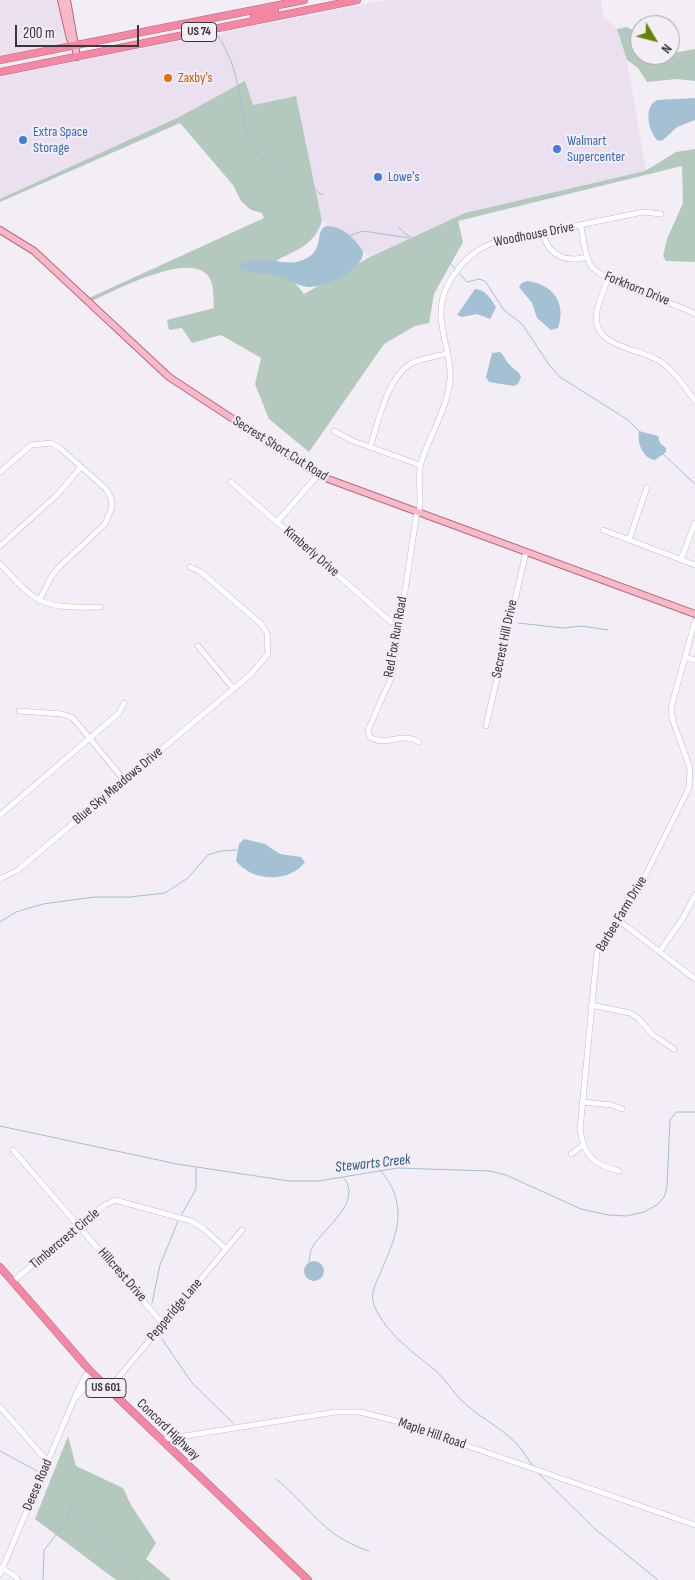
<!DOCTYPE html>
<style>
body{margin:0}
#map{position:relative;width:695px;height:1580px;overflow:hidden;background:#f3edf6;font-family:"Sofia Sans Condensed",sans-serif}
canvas{display:block}
.north{position:absolute;left:630px;top:15px;width:50px;height:50px;box-sizing:border-box;background:#f3edf6;border:1px solid #a9a4ab;border-radius:50%;rotate:127deg;font-size:14px;font-weight:700;line-height:20px;text-align:center;color:#39363a}
.north::after{content:'';display:block;margin:auto;width:18px;height:22px;background:#638501;clip-path:polygon(50% 0,100% 100%,50% 72%,0 100%)}
.scale{position:absolute;left:15px;top:25px;width:124px;height:22px;box-sizing:border-box;border:2px solid #39363a;border-top:0;padding-left:6px;font-size:15px;line-height:18px;white-space:nowrap;color:#39363a;-webkit-text-stroke:4px #f3edf6;paint-order:stroke}
</style>
<div id="map">
<canvas width="695" height="1580"></canvas>
<div class="north">N</div>
<div class="scale">200 m</div>
</div>
<script>
const context = document.querySelector('canvas').getContext('2d');
context.lineJoin = 'round';
function fill(path, color) { context.fillStyle = color; context.fill(path, 'evenodd'); }
function stroke(path, color, width, dash) { context.strokeStyle = color; context.lineWidth = width; context.lineCap = dash ? 'butt' : 'round'; context.setLineDash(dash || []); context.stroke(path); }
function drawText(font, color, halo, rows, align = 'center') {
  context.font = font + ' "Sofia Sans Condensed",sans-serif'; context.lineWidth = 4; context.setLineDash([]); context.textBaseline = 'middle'; context.strokeStyle = halo; context.fillStyle = color; for (const [text, x, y, turn = 0] of rows) {
    context.save(); context.translate(x, y); context.rotate((+turn || 0) * Math.PI / 180); context.textAlign = isNaN(turn) ? turn : align; if (halo) context.strokeText(text, 0, 0); context.fillText(text, 0, 0); context.restore();
  }
}
fill(new Path2D(`
 M 0,0 L 57,0 L 66,42 L 0,56 Z
 M 387,0 L 601,0 L 603,16 L 617,29 L 626,55 L 646,171 L 465,213 L 370,257 L 322,221 L 295,96 L 253,105 L 244,82 L 179,117 L 0,199 L 0,77 Z`), '#ebe0f0');
fill(new Path2D(`
 M 627,27 L 640,34 L 640,55 L 670,55 L 670,51 L 673,53 L 695,49 L 695,81 L 677,79 L 647,82 L 638,68 L 627,60 L 617,29 Z
 M 245,81 L 253,105 L 296,96 L 322,221 C 315,244 297,250 277,260 L 304,294 L 370,257 L 465,213 L 645,171 L 676,152 L 695,149 L 695,262 L 666,261 L 663,256 L 667,239 L 683,203 L 682,166 L 458,221 L 463,242 L 434,294 L 429,323 L 415,326 L 384,344 L 309,452 L 269,419 L 255,384 L 261,358 L 221,335 L 192,343 L 182,328 L 169,330 L 167,320 L 214,308 C 213,297 215,279 204,272 C 180,256 116,290 92,301 L 89,298 L 264,218 L 262,213 L 251,210 L 241,201 L 233,185 L 180,123 L 0,202 L 0,199 L 179,117 Z
 M 68,1436 L 76,1466 L 123,1488 L 131,1505 L 156,1543 L 146,1559 L 171,1580 L 116,1580 L 35,1519 Z`), '#b3c9bd');
fill(new Path2D(`
 M 695,98 L 695,120 L 677,127 L 663,140 L 658,141 C 648,131 643,107 657,100 Z
 M 326,226 C 343,226 354,238 363,251 C 365,270 324,288 308,287 C 297,286 286,277 275,275 C 263,272 247,275 238,266 C 250,253 279,265 296,262 C 328,255 313,231 326,226 Z
 M 527,281 C 552,284 567,302 558,328 L 551,330 L 537,318 L 532,303 L 519,287 L 522,283 Z
 M 475,289 C 485,289 491,299 496,307 L 490,319 L 477,314 L 462,317 L 457,315 Z
 M 500,352 C 505,356 505,361 510,365 C 514,371 519,370 521,377 L 518,384 L 514,386 L 489,382 L 486,377 L 492,353 Z
 M 639,431 L 658,436 L 660,443 L 666,448 L 666,452 L 655,460 C 642,458 637,442 639,431 Z
 M 244,839 L 265,844 L 280,854 L 301,857 L 305,862 C 290,883 252,882 236,861 L 239,844 Z
 M304 1271a10 10 0 1 1 20 0a10 10 0 1 1-20 0Z`), '#a4c0d3');
stroke(new Path2D(`
 M 625,31 L 640,40
 M 218,36 C 227,50 234,66 237,82 C 243,107 242,137 261,157 C 274,170 293,174 308,183 C 313,187 317,192 323,195
 M 668,55 L 695,69
 M 399,228 C 416,245 443,251 456,270
 M 349,236 L 363,231 L 409,238
 M 460,274 L 467,282 L 479,279 L 485,281 L 504,310 L 522,324 L 550,366 L 560,377 L 628,420 L 639,431
 M 663,454 L 695,484
 M 518,623 L 563,628 L 582,626 L 608,630
 M 0,922 L 16,912 L 43,904 L 94,897 L 130,897 L 165,893 L 188,878 L 208,855 L 221,851 L 237,850
 M 0,1126 L 177,1164 L 289,1181 L 319,1181 L 397,1168 L 490,1171 L 506,1175 L 581,1209 L 608,1215 L 626,1216 L 644,1212 L 657,1205 L 664,1197 L 667,1187 L 670,1120 L 676,1112 L 695,1112
 M 380,1170 C 412,1207 395,1238 379,1276 C 375,1285 370,1295 374,1305 C 386,1334 413,1352 436,1371 C 446,1380 452,1391 461,1400 C 477,1416 499,1426 515,1442 C 522,1449 527,1458 533,1466
 M 182,1214 L 196,1189 L 196,1168
 M 309,1261 C 310,1256 310,1250 313,1246 C 324,1228 363,1202 344,1178
 M 152,1303 L 160,1265 L 178,1221
 M 162,1339 L 192,1383 L 233,1423
 M 0,1451 L 37,1471
 M 539,1474 L 595,1529 L 658,1580
 M 276,1479 C 311,1507 322,1536 369,1551
 M 50,1480 L 138,1580
 M 43,1580 L 44,1550 L 66,1522 L 72,1505`), '#a4c0d3', 1);
const minor = new Path2D(`
 M 581,226 C 583,238 584,253 590,264 C 601,283 671,301 695,314
 M 543,233 C 548,256 566,263 587,257
 M 608,279 C 604,289 599,301 597,311 C 590,346 635,348 656,359 C 673,368 684,386 695,401
 M 334,431 L 353,441 L 420,465
 M 370,447 C 379,421 386,380 410,364 C 421,358 436,357 448,353
 M 0,472 L 31,445 L 51,443 L 60,448 L 106,489 L 111,498 L 112,507 L 105,524 L 58,568 L 51,577 L 39,601
 M 231,482 L 391,622
 M 417,512 L 392,676 L 368,730 L 370,737 C 386,748 401,731 419,742
 M 419,512 C 422,497 417,477 421,463 C 429,436 447,410 450,380 C 452,359 442,338 441,316 C 439,285 468,249 497,242 L 643,212 L 661,214
 M 277,522 L 318,475
 M 603,530 L 695,565
 M 629,540 L 647,487
 M 0,546 L 57,495 L 81,467
 M 681,559 L 695,523
 M 0,564 C 39,606 42,608 100,607
 M 198,646 L 233,688
 M 685,657 L 695,660
 M 19,711 L 62,714 L 73,718 L 124,780
 M 486,726 L 526,552
 M 0,815 L 119,713 L 124,703
 M 0,879 L 18,870 L 51,842 L 250,675 L 268,654 L 267,633 L 262,625 L 201,572 L 190,567
 M 617,919 L 695,979
 M 660,951 L 683,918 L 695,895
 M 591,1005 L 630,1013 L 638,1018 L 653,1035 L 674,1049
 M 582,1102 L 612,1105 L 622,1109
 M 13,1150 L 163,1324
 M 571,1154 L 582,1146
 M 619,1171 C 594,1165 584,1156 580,1130 L 597,952 L 646,874 L 689,788 L 690,768 L 673,721 L 671,708 L 695,621
 M 12,1282 L 105,1205 L 115,1200 L 191,1221 L 204,1229 L 226,1249
 M 108,1390 L 242,1230
 M 77,1396 L 91,1381 L 92,1373
 M 0,1407 L 48,1462
 M 160,1440 L 335,1412 L 360,1412 L 396,1421 L 695,1525
 M 0,1567 L 15,1576 L 18,1580
 M 0,1574 L 78,1390 L 86,1375 L 92,1373`);
const major = new Path2D(`
 M 61,0 L 70,39 L 74,45
 M 67,0 L 77,57
 M 0,230 L 34,251 L 169,377 L 320,476 L 695,614`);
const highway = new Path2D(`
 M 254,17 L 275,10 L 274,6
 M 0,60 L 304,0
 M 0,72 L 357,0
 M 0,1267 L 92,1373 L 308,1580`);
stroke(minor, '#c1bbc4', 6);
stroke(major, '#b36b7f', 8);
stroke(highway, '#b36b7f', 8);
stroke(minor, '#fff', 5);
stroke(major, '#f8b8c8', 6);
stroke(highway, '#f488a4', 7);
for (const [x, y, r, color] of [
 [168,78,5,"#e8710a"],
 [23,140,5,"#3f7fe0"],
 [557,149,5,"#3f7fe0"],
 [378,177,5,"#3f7fe0"]
]) { const dot = new Path2D(); dot.arc(x, y, r, 0, 2 * Math.PI); context.fillStyle = color; context.fill(dot); stroke(dot, '#f3edf6', 2); }
for (const [x, y, w] of [
 [199,32,35],
 [106,1388,40]
]) { const box = new Path2D(); box.roundRect(x - w / 2, y - 9.5, w, 19, 4); context.fillStyle = '#f3edf6'; context.fill(box); stroke(box, '#39363a', 1); }
drawText('bold 12px', '#39363a', null, [
 ["US 74",199,32],
 ["US 601",106,1388]
]);
drawText('14px', '#c56008', '#f3edf6', [
 ["Zaxby's",178,78]
], 'left');
drawText('14px', '#366cbe', '#f3edf6', [
 ["Extra Space",33,132],
 ["Storage",33,148],
 ["Walmart",567,141],
 ["Supercenter",567,157],
 ["Lowe's",388,177]
], 'left');
drawText('14px', '#39363a', '#f3edf6', [
 ["Woodhouse Drive",534,235,-11],
 ["Forkhorn Drive",637,289,22],
 ["Secrest Short Cut Road",280,449,32],
 ["Kimberly Drive",311,552,41],
 ["Red Fox Run Road",396,637,-80],
 ["Secrest Hill Drive",505,639,-78],
 ["Blue Sky Meadows Drive",118,786,-40],
 ["Barbee Farm Drive",622,914,-59],
 ["Timbercrest Circle",65,1239,-40],
 ["Hillcrest Drive",122,1275,49],
 ["Pepperidge Lane",175,1310,-50],
 ["Concord Highway",168,1430,44],
 ["Maple Hill Road",432,1434,19],
 ["Deese Road",38,1485,-67]
]);
drawText('italic 15px', '#2e5d7b', '#f3edf6', [
 ["Stewarts Creek",373,1164,-6]
]);
</script>
